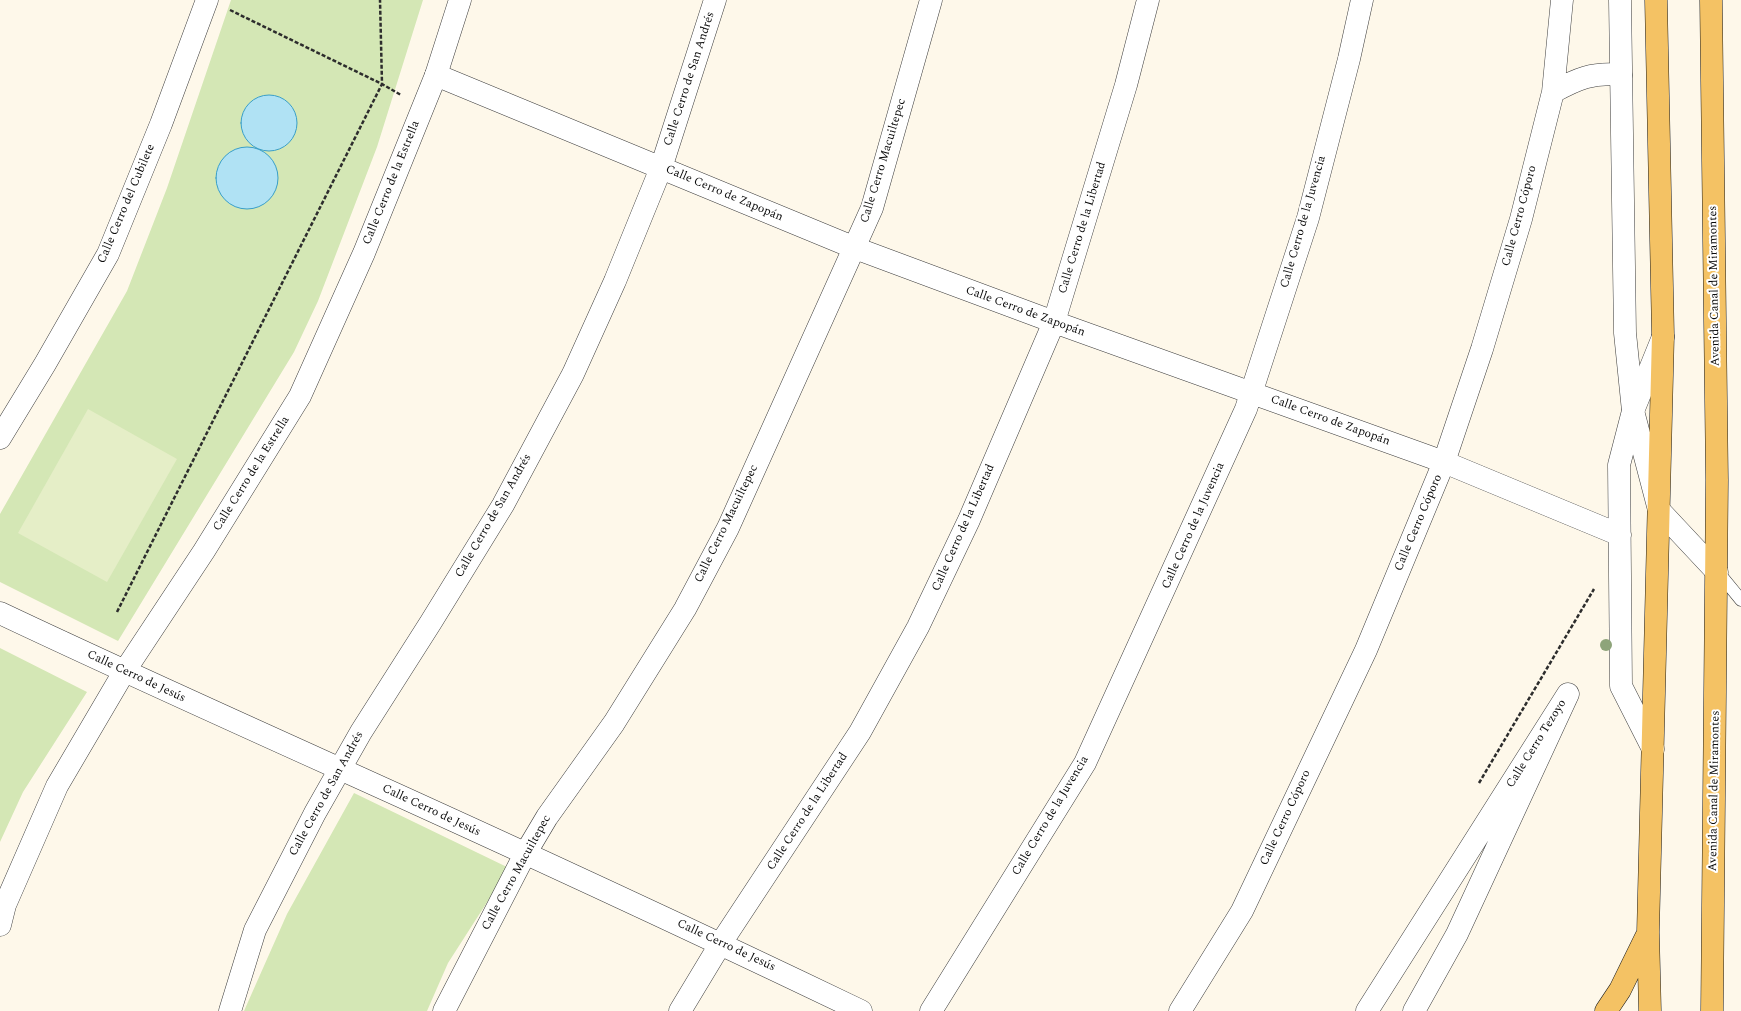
<!DOCTYPE html>
<html>
<head>
<meta charset="utf-8">
<style>
	body { margin:0 }
	canvas { display:block; background:#fef8ea }
</style>
</head>
<body>
<canvas width="1741" height="1011"></canvas>
<script>
const context = document.querySelector('canvas').getContext('2d');
context.lineJoin = 'round';
function fillPath(path, color) { context.fillStyle = color; context.fill(path, 'evenodd'); }
function trace(path, color, width, dash) { context.strokeStyle = color; context.lineWidth = width; context.lineCap = dash ? 'butt' : 'round'; context.setLineDash(dash || []); context.stroke(path); }
function write(font, color, halo, rows, align = 'center') {
  context.font = font + ' Spectral,serif'; context.lineWidth = 4; context.setLineDash([]); context.textBaseline = 'middle'; context.strokeStyle = halo; context.fillStyle = color; for (const [text, x, y, turn = 0] of rows) {
    context.save(); context.translate(x, y); context.rotate((+turn || 0) * Math.PI / 180); context.textAlign = isNaN(turn) ? turn : align; if (halo) context.strokeText(text, 0, 0); context.fillText(text, 0, 0); context.restore();
  }
}
fillPath(new Path2D(`
	M231,0H423L377,147L318,301L294,352L118,641L0,582V514L127,291L167,188Z
	M0,648L87,692L23,792L0,842Z
	M354,793L509,868L448,963L427,1011H244L287,914Z`), '#d4e7b5');
fillPath(new Path2D(`
	M88,409L177,459L107,582L18,533Z`), '#e5eec7');
const water = new Path2D(`
	M241 123a28 28 0 1 1 56 0a28 28 0 1 1-56 0Z
	M216 178a31 31 0 1 1 62 0a31 31 0 1 1-62 0Z`);
fillPath(water, '#b0e2f4');
trace(water, '#399fc9', 1);
const service = new Path2D(`
	M1718,572L1741,600`);
const minor = new Path2D(`
	M436,75L855,248L1054,322L1444,462L1620,535
	M1553,92C1577,79 1592,72 1621,75
	M0,613C112,666 225,717 338,768C513,847 688,928 861,1011
	M1653,749L1621,686L1619,465L1633,411L1663,337
	M230,1011L255,930L315,813L361,732L431,622L503,505L573,374L615,281L661,168L715,0
	M444,1011L525,854L547,817L614,723L685,609L728,528L872,208L931,0
	M680,1011L721,943L860,732L918,627L969,520L1054,322L1126,85L1148,0
	M931,1011L1085,763L1246,409L1308,218L1349,59L1362,0
	M1180,1011L1242,911L1366,650L1444,462L1482,349L1521,219L1553,92L1562,0
	M1367,1011L1568,694L1457,934L1414,1011`);
const tertiary = new Path2D(`
	M1620,0L1625,333L1633,411L1659,510L1717,572
	M0,438L45,364L108,254L161,124L207,0
	M0,925L5,905L57,786L124,672L204,551L300,396L364,253L436,75L460,0`);
const primary = new Path2D(`
	M1711,0L1717,480L1712,1011
	M1606,1011L1620,990L1646,937
	M1650,1011L1648,932L1663,335L1656,0`);
trace(service, '#3e3e3e', 13);
trace(minor, '#3e3e3e', 23);
trace(tertiary, '#3e3e3e', 23);
trace(primary, '#1c1c1c', 23);
trace(new Path2D(`
	M230,10L382,84L401,95
	M117,612L382,84L380,0
	M1479,783L1594,589`), '#2d2d2d', 2.5, [4, 2]);
trace(service, '#fff', 12);
trace(minor, '#fff', 22);
trace(tertiary, '#fff', 22);
trace(primary, '#f4c264', 22);
context.fillStyle = '#8ea47a';
for (const [x, y] of [
	[1606,645]
]) { context.beginPath(); context.arc(x, y, 6, 0, 2 * Math.PI); context.fill(); }
write('12px', '#0b0b0b', '#fff', [
	["Calle Cerro de San Andrés",690,79,-72],
	["Calle Cerro Macuiltepec",884,161,-73],
	["Calle Cerro de la Estrella",392,183,-68],
	["Calle Cerro de Zapopán",724,194,23],
	["Calle Cerro del Cubilete",127,204,-67],
	["Calle Cerro Cóporo",1520,216,-75],
	["Calle Cerro de la Juvencia",1304,222,-74],
	["Calle Cerro de la Libertad",1083,228,-73],
	["Avenida Canal de Miramontes",1715,286,-91],
	["Calle Cerro de Zapopán",1025,312,20],
	["Calle Cerro de Zapopán",1330,421,20],
	["Calle Cerro de la Estrella",252,474,-58],
	["Calle Cerro de San Andrés",494,516,-60],
	["Calle Cerro Cóporo",1419,523,-67],
	["Calle Cerro Macuiltepec",727,524,-64],
	["Calle Cerro de la Juvencia",1194,526,-66],
	["Calle Cerro de la Libertad",964,528,-66],
	["Calle Cerro de Jesús",136,677,25],
	["Calle Cerro Tezoyo",1537,744,-58],
	["Avenida Canal de Miramontes",1715,791,-89],
	["Calle Cerro de San Andrés",327,794,-61],
	["Calle Cerro de Jesús",431,811,25],
	["Calle Cerro de la Libertad",808,812,-57],
	["Calle Cerro de la Juvencia",1051,816,-59],
	["Calle Cerro Cóporo",1286,818,-65],
	["Calle Cerro Macuiltepec",517,873,-61],
	["Calle Cerro de Jesús",726,946,25]
]);
</script>
</body>
</html>
